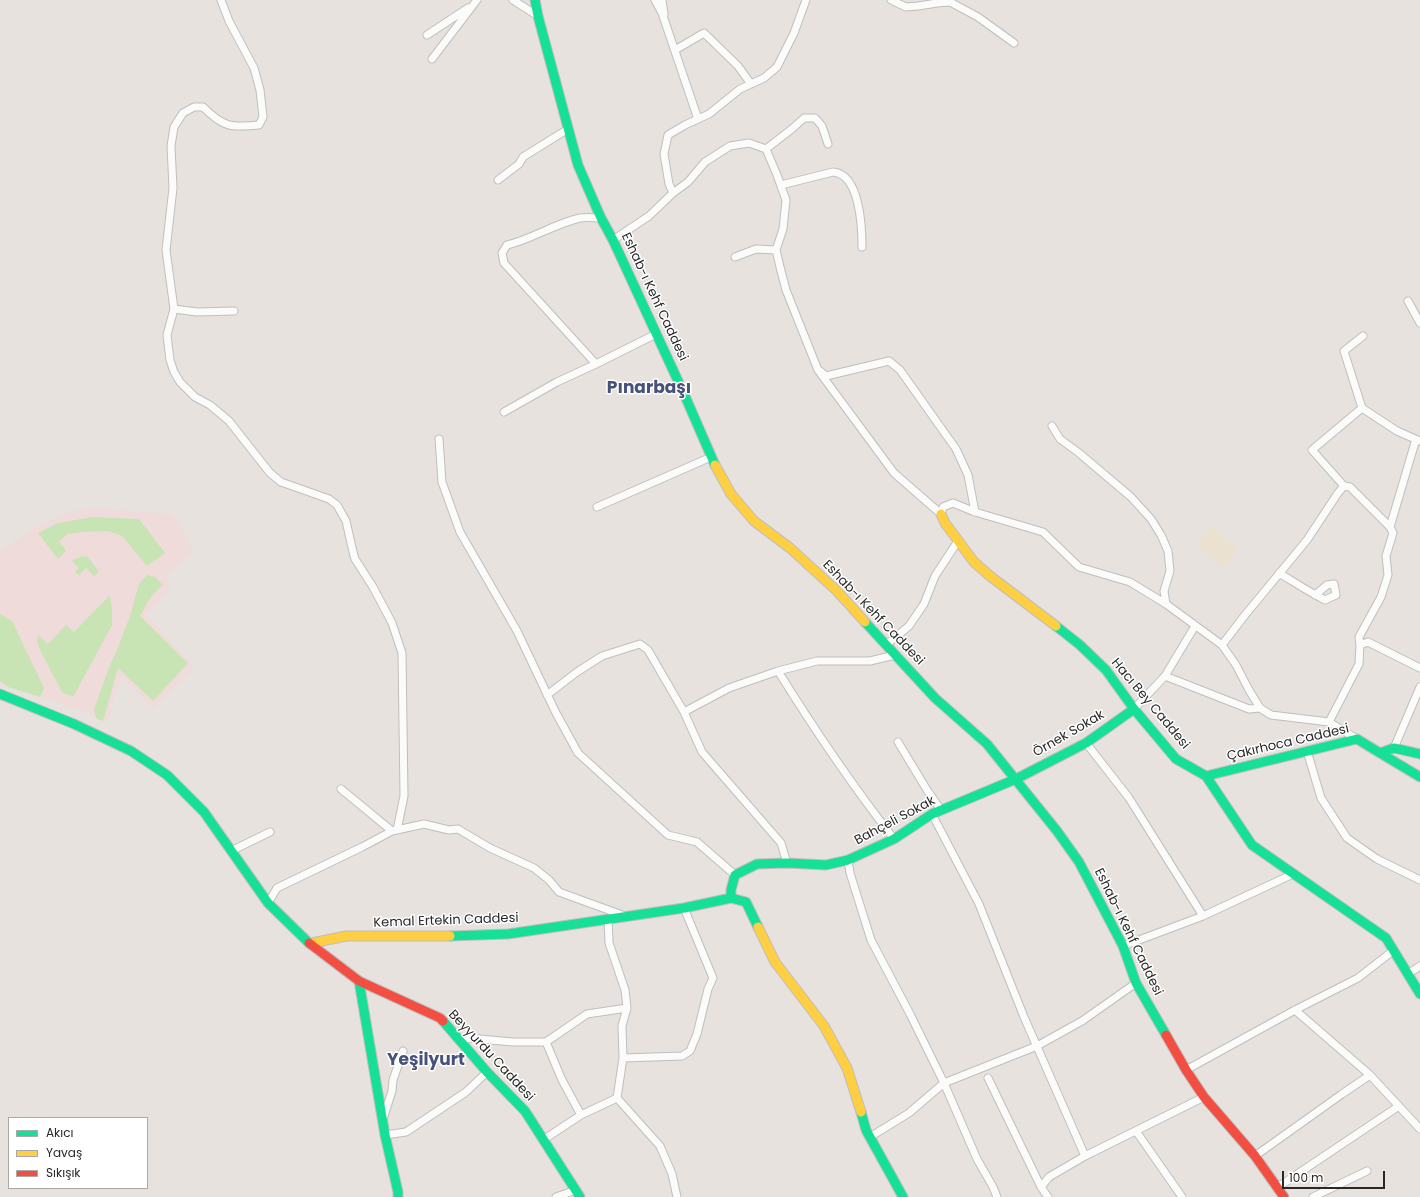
<!DOCTYPE html>
<html>
<head>
<meta charset="utf-8">
<style>
	body { margin:0 }
	#map { position:relative; width:1420px; height:1197px; overflow:hidden; background:#e7e2dd; font-family:Poppins,sans-serif }
	canvas { display:block }
	.legend { position:absolute; left:8px; top:1117px; width:140px; height:72px; box-sizing:border-box; background:#fff; border:1px solid #a9a9a9; margin:0; padding:5px 7px; list-style:none; font-size:12px; color:#282828 }
	.legend li { display:flex; align-items:center; gap:8px; height:20px }
	.legend b { width:20px; border:1px solid #a9a9a9 }
	.scale { position:absolute; left:1282px; top:1171px; width:103px; height:18px; box-sizing:border-box; border:2px solid #282828; border-top:0; padding-left:5px; font-size:12px; line-height:14px; white-space:nowrap; color:#282828; -webkit-text-stroke:3px #fff; paint-order:stroke }
</style>
</head>
<body>
<div id="map">
<canvas width="1420" height="1197"></canvas>
<ul class="legend">
<li><b style="height:5px;background:#16e098"></b>Akıcı</li>
<li><b style="height:5px;background:#ffcf43"></b>Yavaş</li>
<li><b style="height:5px;background:#f24e42"></b>Sıkışık</li>
</ul>
<div class="scale">100 m</div>
</div>
<script>
const context = document.querySelector('canvas').getContext('2d');
context.lineJoin = 'round';
function fillPath(path, color) { context.fillStyle = color; context.fill(path, 'evenodd'); }
function trace(path, color, width, dash) { context.strokeStyle = color; context.lineWidth = width; context.lineCap = dash ? 'butt' : 'round'; context.setLineDash(dash || []); context.stroke(path); }
function write(font, color, halo, rows, align = 'center') {
  context.font = font + ' Poppins,sans-serif'; context.lineWidth = 3; context.setLineDash([]); context.textBaseline = 'middle'; context.strokeStyle = halo; context.fillStyle = color; for (const [text, x, y, turn = 0] of rows) {
    context.save(); context.translate(x, y); context.rotate((+turn || 0) * Math.PI / 180); context.textAlign = isNaN(turn) ? turn : align; if (halo) context.strokeText(text, 0, 0); context.fillText(text, 0, 0); context.restore();
  }
}
fillPath(new Path2D(`
	M1212,526L1238,549L1223,567L1196,545Z`), '#ebe1d1');
fillPath(new Path2D(`
	M99,509L170,514L179,522L194,553L166,574L170,587L147,615L194,667L153,708L121,676L107,720L0,682V551L43,523L73,511Z`), '#eedbda');
fillPath(new Path2D(`
	M93,517L139,519L165,553L147,566L122,536L109,531L82,532L68,534L59,541L66,551L58,559L38,533L58,523Z
	M87,556L99,572L94,576L86,568L79,575L75,572L79,568L72,561L80,557Z
	M147,575L155,577L163,585L152,595L140,616L188,663L153,701L118,668L103,721L96,718L94,709L110,665L117,650L130,616L139,584Z
	M110,595L112,608V625L73,697L62,692L41,652L37,642L38,635L48,644L66,625L74,632Z
	M0,614L12,621L44,688L40,697L8,687L0,681Z`), '#c9e4b4');
const street = new Path2D(`
	M221,0L229,21L254,68L260,90L263,117L259,125C231,128 223,127 203,107H194L183,113L174,127L171,146L173,188L166,250L174,309L167,335L170,360L174,372L180,382L195,397L210,405L229,421L270,473L281,482L329,499L337,505L346,521L353,552L355,559L373,587L392,623L402,653L404,796L397,830
	M513,0L538,16
	M655,0L662,13L698,119
	M662,0L664,14
	M891,0L906,7L918,6L937,3L950,2L978,17L1014,43
	M427,35L468,8
	M675,50L704,33L738,66L751,84
	M432,59L477,0
	M766,149L793,128L804,118H815L822,126L828,144
	M498,180L519,164L523,157L568,129
	M781,185L833,172C860,174 862,227 862,247
	M673,193L669,184L664,154L668,135L685,125L709,114L740,89L764,78L777,67L794,33L806,0
	M601,218C595,218 586,217 580,218C554,224 532,239 507,245L502,253L504,263L596,364L656,334
	M613,240L649,216L673,193L688,182L705,162L730,146L749,143L766,149L777,175L786,200L783,229L776,250L780,267L786,290L818,370L894,473L941,514L943,507L953,503L975,512L1043,532L1079,567L1130,582L1166,604L1222,645L1236,665L1249,690L1260,708L1271,715L1329,722L1357,739
	M735,257L756,249L776,250
	M1408,301L1420,323
	M174,309L197,312L234,311
	M820,371L826,376L889,361L900,370L956,449L968,475L975,512
	M1362,408L1344,351L1363,336
	M504,412L557,382L596,364
	M1052,426L1060,439L1079,453L1131,497L1151,519L1161,535L1168,551L1170,571L1164,591L1166,604
	M439,439L442,482L460,532L517,631L556,713L578,753L668,835L697,842L735,875
	M1344,486L1312,450L1362,408L1397,431L1420,441
	M597,507L711,457
	M1390,527L1416,439
	M1279,573C1294,582 1309,592 1325,600L1336,595L1334,584L1327,585L1315,595
	M886,645L909,626L924,604L935,576L958,541
	M1222,645L1245,615L1307,540L1338,493L1344,486L1350,487L1390,527L1393,533L1386,556L1388,575L1381,597L1359,637L1360,645L1359,664L1329,722
	M1360,645L1368,642L1420,668
	M778,671C814,729 852,785 894,839
	M1165,676L1249,709L1260,708
	M547,695L577,672L602,656L640,644L648,650L684,712
	M1134,709L1165,676L1195,626
	M898,742L927,790L941,810
	M1086,743L1129,798L1203,916
	M1394,748L1420,687
	M1307,751L1321,798L1347,838L1377,859L1420,880
	M341,789L392,831
	M932,814L979,904L1024,1017L1085,1156
	M231,851L270,832
	M848,860L850,873L871,940L910,1014L944,1083L977,1159L993,1187L997,1197
	M787,863L781,843L702,752L684,712L729,688L778,671L817,661H870L895,655
	M268,903L277,888L362,847L392,831L424,824L449,830L458,829L490,848L534,868L549,880L559,892L625,916
	M608,919L609,943L625,990L627,1008L622,1026L623,1058L617,1098L660,1146L672,1174L677,1197
	M1123,946L1203,916L1293,874
	M1408,974L1420,966
	M1295,1010L1370,1075L1420,1129
	M462,1042L468,1038L513,1042H546L587,1014L627,1008
	M546,1042L562,1080L581,1115
	M623,1058L682,1056L690,1051L697,1034L708,989L713,978L684,908
	M1186,1070L1295,1010L1358,978L1394,950
	M988,1078L1041,1187
	M383,1119L392,1091L393,1080L403,1051
	M1136,1131L1182,1197
	M385,1135L406,1132L466,1092L487,1072
	M870,1137L909,1113L944,1083L1037,1046L1082,1021L1136,983
	M543,1140L581,1115L617,1098
	M1255,1156L1342,1094L1370,1075
	M1278,1187L1399,1106
	M556,1197L576,1190
	M1048,1197L1041,1187L1049,1177L1085,1156L1204,1097
	M1313,1197L1367,1171`);
const fast = new Path2D(`
	M535,0L538,16L578,165L601,218L613,240L685,396L715,465
	M865,622L935,698L987,744L1057,831L1079,862L1123,946L1136,983L1166,1035
	M1056,626L1080,645L1106,670L1134,709L1176,759L1206,776L1252,845L1386,938L1420,994
	M0,694L74,724L131,751L167,775L204,812L268,903L309,943H312
	M1380,753L1420,777
	M1206,776L1357,739L1380,753L1394,748L1420,754
	M731,898V890L735,875L757,864L787,863L826,865L848,860L894,839L932,814L1016,779L1086,743L1134,709
	M450,936L508,934L684,908L731,898L746,902L758,927
	M359,981L385,1135L398,1192V1197
	M443,1021L487,1072L525,1111L580,1197
	M861,1112L866,1130L903,1197`);
const slow = new Path2D(`
	M715,465L731,494L754,521L790,548L837,591L865,622
	M941,514L945,523L974,562L990,576L1056,626
	M758,927L775,962L824,1026L847,1068L861,1112
	M312,943L346,936H450`);
const jam = new Path2D(`
	M309,943L359,981L440,1018L443,1021
	M1166,1035L1186,1070L1204,1097L1255,1156L1284,1197`);
trace(street, '#c0bebf', 9);
trace(fast, '#c0bebf', 11);
trace(slow, '#c0bebf', 11);
trace(jam, '#c0bebf', 11);
trace(street, '#fbfbfa', 7);
trace(fast, '#16e098', 9);
trace(slow, '#ffcf43', 9);
trace(jam, '#f24e42', 9);
write('13px', '#282828', '#fff', [
	["Eshab-ı Kehf Caddesi",654,297,65],
	["Eshab-ı Kehf Caddesi",873,613,46],
	["Hacı Bey Caddesi",1150,704,50],
	["Örnek Sokak",1069,734,-30],
	["Çakırhoca Caddesi",1288,743,-13],
	["Bahçeli Sokak",895,821,-28],
	["Kemal Ertekin Caddesi",446,921,-2],
	["Eshab-ı Kehf Caddesi",1128,932,64],
	["Beyyurdu Caddesi",491,1056,47]
]);
write('bold 17px', '#47527a', '#fff', [
	["Pınarbaşı",649,389],
	["Yeşilyurt",426,1061]
]);
</script>
</body>
</html>
